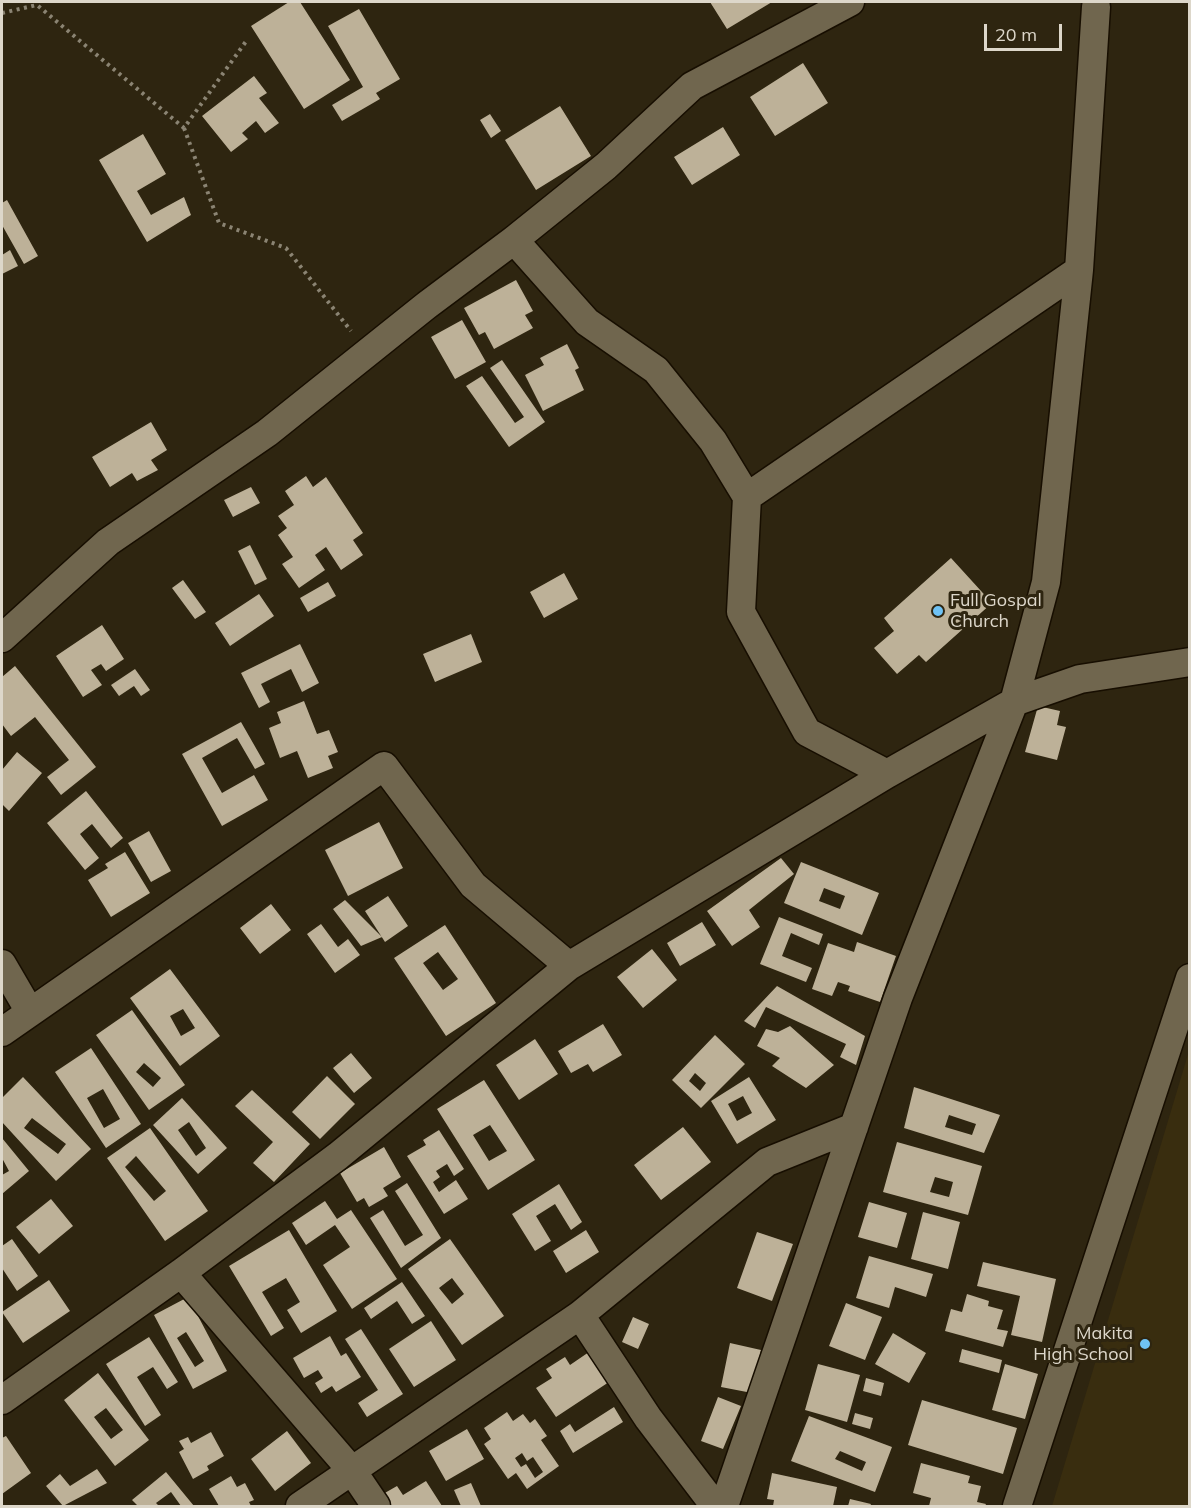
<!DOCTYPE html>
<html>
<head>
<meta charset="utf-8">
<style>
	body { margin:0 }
	#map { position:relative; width:1191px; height:1508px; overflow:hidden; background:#2e2510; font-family:Mulish,sans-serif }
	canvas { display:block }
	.frame { position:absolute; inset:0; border:3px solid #ddd7ca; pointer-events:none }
	.scale { position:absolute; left:984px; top:24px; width:78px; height:27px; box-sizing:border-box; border:3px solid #ddd7ca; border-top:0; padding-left:8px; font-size:18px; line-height:21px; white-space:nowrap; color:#ddd7ca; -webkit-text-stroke:4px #2e2510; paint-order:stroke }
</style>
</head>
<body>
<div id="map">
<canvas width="1191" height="1508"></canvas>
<div class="frame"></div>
<div class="scale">20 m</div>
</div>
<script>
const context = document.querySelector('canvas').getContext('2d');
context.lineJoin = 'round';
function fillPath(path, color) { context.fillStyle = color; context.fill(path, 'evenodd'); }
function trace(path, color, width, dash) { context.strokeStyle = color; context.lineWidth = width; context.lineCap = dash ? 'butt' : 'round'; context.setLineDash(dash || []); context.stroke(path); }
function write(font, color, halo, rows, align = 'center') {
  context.font = font + ' Mulish,sans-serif'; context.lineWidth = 6; context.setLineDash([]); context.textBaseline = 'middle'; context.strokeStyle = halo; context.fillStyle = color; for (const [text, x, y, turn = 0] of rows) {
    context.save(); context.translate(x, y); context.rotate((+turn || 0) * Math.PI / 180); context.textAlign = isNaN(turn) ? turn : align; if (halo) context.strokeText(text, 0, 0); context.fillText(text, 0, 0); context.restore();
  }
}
fillPath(new Path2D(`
	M1189,1051V1506H1052L1150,1181Z`), '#392d0f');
fillPath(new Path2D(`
	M289,2H300L350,80L304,109L251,26Z
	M710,2H772L727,29Z
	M359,9L400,79L376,93L380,99L342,121L332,105L363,87L328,26Z
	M803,63L828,103L775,136L750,97Z
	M254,76L267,93L259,98L279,123L265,133L256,121L242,133L248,139L231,152L202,116Z
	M560,106L591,156L536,190L505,140Z
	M490,114L501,131L491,138L480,120Z
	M723,127L740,155L692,185L674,157Z
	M143,134L166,174L137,191L151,215L184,197L191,215L147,242L99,160Z
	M7,200L38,256L24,264L2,225V203Z
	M10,250L18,266L2,274V255Z
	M516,280L533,311L525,315L533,328L494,349L485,332L479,335L464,308Z
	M462,320L486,362L455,379L431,337Z
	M567,344L579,368L575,370L584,390L543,411L525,375L544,365L540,358Z
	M502,360L545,422L509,447L466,386L482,376L515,423L524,417L490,368Z
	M151,422L167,450L151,460L158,470L137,481L132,473L110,487L92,457Z
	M306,476L313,487L326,477L363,533L353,540L363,555L341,570L326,547L315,555L325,570L299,588L282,564L293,557L278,535L287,528L278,516L294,505L285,491Z
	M251,487L260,503L233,517L224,500Z
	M250,545L267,579L255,585L238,551Z
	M951,558L992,603L926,662L919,655L897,674L874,648L894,631L884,618Z
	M564,573L578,599L544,618L530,592Z
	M183,580L206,612L195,619L172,588Z
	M328,582L336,596L308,612L300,598Z
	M259,594L274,616L230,646L215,623Z
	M102,625L124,659L106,671L101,664L91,670L102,685L83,697L56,656Z
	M471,634L482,662L435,682L423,654Z
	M300,644L319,683L302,692L291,669L261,684L270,702L259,708L241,673Z
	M15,666L96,767L61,795L47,777L69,760L35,717L11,736L2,724V677Z
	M135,669L150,690L141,696L134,686L119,696L111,685Z
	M304,701L317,734L329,730L338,752L328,756L333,768L308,778L297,751L280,758L269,728L281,723L277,712Z
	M1038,706L1060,711L1057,725L1066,727L1057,760L1025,752Z
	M241,722L265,764L255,769L237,738L202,758L222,793L254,775L268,800L222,826L182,754Z
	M17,752L42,773L9,811L2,804V770Z
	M86,791L123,838L111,848L92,824L80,834L99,858L85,870L47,823Z
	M379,822L403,868L348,896L325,850Z
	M149,831L171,871L151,882L128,843Z
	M125,852L150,893L111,917L88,880L108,868L105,864Z
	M781,858L794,874L749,910L760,927L732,946L707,911Z
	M801,862L879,893L862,935L784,903ZM824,888L845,896L840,909L819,901Z
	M388,896L408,926L385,942L365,911Z
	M345,900L382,937L361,946L333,909Z
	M271,904L291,930L260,954L240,928Z
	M779,917L823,934L819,945L791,933L782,956L812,968L806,982L760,964Z
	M702,922L716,945L680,966L667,943Z
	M321,924L338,947L348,939L360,955L335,973L307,934Z
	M445,925L496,1003L446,1036L394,958ZM438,952L458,979L443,990L423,963Z
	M857,942L896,956L880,1002L848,991L850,986L838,982L832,996L812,989L828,943L854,952Z
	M652,949L677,980L643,1008L617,977Z
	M170,969L220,1036L180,1066L130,998ZM183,1009L195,1028L181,1036L170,1016Z
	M777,986L865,1036L856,1065L840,1057L846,1044L766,1007L755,1028L744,1021Z
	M132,1010L185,1085L149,1110L96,1035ZM144,1063L161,1078L153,1087L136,1072Z
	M603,1024L622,1055L593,1072L588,1064L571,1073L558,1051Z
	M790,1026L834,1065L806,1088L772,1066L780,1058L757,1046L766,1029L778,1032Z
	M715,1035L745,1064L701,1108L672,1080ZM695,1073L706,1083L700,1091L689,1081Z
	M535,1039L558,1074L519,1100L496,1065Z
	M91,1048L141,1124L106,1148L55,1072ZM103,1089L120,1119L104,1128L87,1098Z
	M351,1053L372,1078L354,1093L333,1068Z
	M327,1076L355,1104L320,1139L292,1112Z
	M23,1077L91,1149L56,1181L2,1122V1098ZM32,1118L66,1144L58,1154L24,1128Z
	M749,1077L776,1120L737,1144L711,1101ZM743,1096L752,1113L737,1121L728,1104Z
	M484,1080L535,1160L488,1190L437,1109ZM490,1125L507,1151L489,1161L473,1135Z
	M914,1087L1000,1115L984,1153L904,1128ZM949,1115L976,1124L972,1135L945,1127Z
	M252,1090L310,1144L274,1182L253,1163L273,1142L235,1106Z
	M182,1098L227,1148L198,1174L153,1125ZM189,1122L206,1148L196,1156L178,1130Z
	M683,1127L711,1162L661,1200L634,1165Z
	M150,1128L208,1211L165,1241L107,1158ZM136,1156L166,1191L154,1201L125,1167Z
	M439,1130L464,1169L454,1176L447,1164L436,1171L440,1177L433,1182L439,1192L456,1180L468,1199L444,1214L407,1156L426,1145L423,1140Z
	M2,1138L29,1171L2,1194V1175L9,1171L2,1158Z
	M897,1142L982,1166L968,1215L883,1192ZM935,1177L953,1182L949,1197L930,1192Z
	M384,1147L401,1177L383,1188L388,1196L369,1207L364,1198L357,1202L340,1173Z
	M407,1183L441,1238L401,1268L370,1218L383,1210L405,1246L423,1235L395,1191Z
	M559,1184L582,1222L571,1230L555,1204L536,1216L551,1241L535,1251L512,1214Z
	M51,1199L73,1226L39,1254L16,1227Z
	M325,1201L337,1219L351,1210L397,1279L352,1309L323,1265L350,1247L335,1225L306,1245L292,1223Z
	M869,1202L907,1213L897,1248L858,1237Z
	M923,1212L960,1222L948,1269L911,1259Z
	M289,1230L337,1311L301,1333L287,1310L300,1302L286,1278L262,1292L284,1328L271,1336L229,1266Z
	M586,1230L599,1252L566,1273L553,1251Z
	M757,1232L793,1244L772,1301L737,1288Z
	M12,1239L38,1276L17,1291L2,1268V1246Z
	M450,1239L504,1316L462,1345L408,1269ZM452,1278L464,1294L452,1304L439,1288Z
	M869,1256L933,1274L926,1297L895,1287L889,1308L856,1298Z
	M983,1262L1056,1279L1042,1342L1011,1335L1020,1296L977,1286Z
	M49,1280L70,1311L23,1343L2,1312Z
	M402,1282L425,1316L412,1324L397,1301L371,1319L364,1308Z
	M967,1294L989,1301L988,1306L1003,1310L997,1329L1008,1331L1003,1347L945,1331L951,1309L962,1312Z
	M188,1297L227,1371L193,1389L154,1315ZM186,1332L204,1361L195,1367L177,1338Z
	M846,1303L882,1317L865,1360L829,1346Z
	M633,1317L649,1324L638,1349L622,1342Z
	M431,1321L456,1360L414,1387L389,1349Z
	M361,1329L403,1394L367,1417L358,1403L378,1390L345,1339Z
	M893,1333L926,1353L909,1383L875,1364Z
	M330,1336L341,1356L346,1353L361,1377L336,1392L332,1386L321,1393L315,1383L323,1378L318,1370L304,1378L293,1358Z
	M149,1337L178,1382L167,1389L153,1367L137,1377L161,1415L145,1426L106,1364Z
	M730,1343L761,1350L752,1393L721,1387Z
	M962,1349L1002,1360L999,1373L959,1362Z
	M589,1352L609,1382L556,1417L536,1388L552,1378L546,1369L565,1357L570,1365Z
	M818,1364L860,1375L847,1422L805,1410Z
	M1005,1364L1038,1374L1025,1419L992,1410Z
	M98,1373L149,1440L115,1466L64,1400ZM106,1408L123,1430L111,1439L94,1417Z
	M866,1378L884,1383L881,1396L863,1391Z
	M718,1397L741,1406L723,1449L701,1441Z
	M922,1400L1017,1428L1003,1474L908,1445Z
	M614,1407L623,1422L573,1453L560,1431L570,1424L575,1432Z
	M507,1412L513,1421L523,1414L530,1423L535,1419L547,1436L541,1440L559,1466L527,1489L516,1473L508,1479L484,1444L491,1439L484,1428ZM522,1453L527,1461L533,1457L543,1472L535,1478L526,1464L521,1467L515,1458Z
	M855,1413L873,1418L870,1429L852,1424Z
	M809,1416L892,1447L875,1492L791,1461ZM840,1451L866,1462L862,1471L835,1459Z
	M467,1429L484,1459L446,1481L429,1451Z
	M287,1431L311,1463L275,1491L251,1459Z
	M211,1432L224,1456L207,1466L209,1470L193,1479L179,1452L184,1449L179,1441L188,1437L191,1443Z
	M6,1436L31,1473L2,1494V1438Z
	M921,1463L970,1476L968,1483L981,1486L977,1502L986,1504L985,1506H929L931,1498L913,1493Z
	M97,1469L107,1483L63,1506L46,1486L60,1474L70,1486Z
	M166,1472L194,1506H181L171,1492L156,1503L159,1506H138L132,1500Z
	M772,1473L837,1487L833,1506H773L774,1500L767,1499Z
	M231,1476L237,1487L245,1483L254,1500L249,1502L251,1506H219L209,1489Z
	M426,1481L442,1506H381L376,1498L397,1486L403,1495Z
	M471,1483L481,1506H461L454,1490Z
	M850,1499L871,1504L870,1506H848Z`), '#bdb198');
const minor = new Path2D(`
	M514,240L606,166L692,86L850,2
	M747,497L741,612L807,732L887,774
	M2,638L108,542L267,433L427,305L514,240L587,322L656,370L713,441L747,497L1079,270
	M2,964L30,1012
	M2,1032L384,766L473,885L569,966
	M181,1273L353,1472L376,1506
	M580,1315L648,1418L715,1506
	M2,1400L181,1273L338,1156L569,966L887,774L1014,702L1080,679L1190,662
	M300,1506L580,1315L767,1162L854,1127
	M724,1506L898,998L1014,702L1046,582L1079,270L1096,7
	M1017,1506L1190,978`);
trace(minor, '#170e00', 31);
trace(new Path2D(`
	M2,13L37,5L184,128L247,40
	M184,128L219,223L286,248L351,331`), '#8b8473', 4, [3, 4.5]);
trace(minor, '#70664e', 28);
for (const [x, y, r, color] of [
	[938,611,6,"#6fc2f4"],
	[1145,1344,6,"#6fc2f4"]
]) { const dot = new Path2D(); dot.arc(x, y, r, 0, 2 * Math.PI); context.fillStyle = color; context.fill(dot); trace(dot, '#2e2510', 2); }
write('18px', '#ddd7ca', '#2e2510', [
	["Full Gospal",950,601],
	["Church",950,622],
	["Makita",1133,1334,"right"],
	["High School",1133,1355,"right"]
], 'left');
</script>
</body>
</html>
